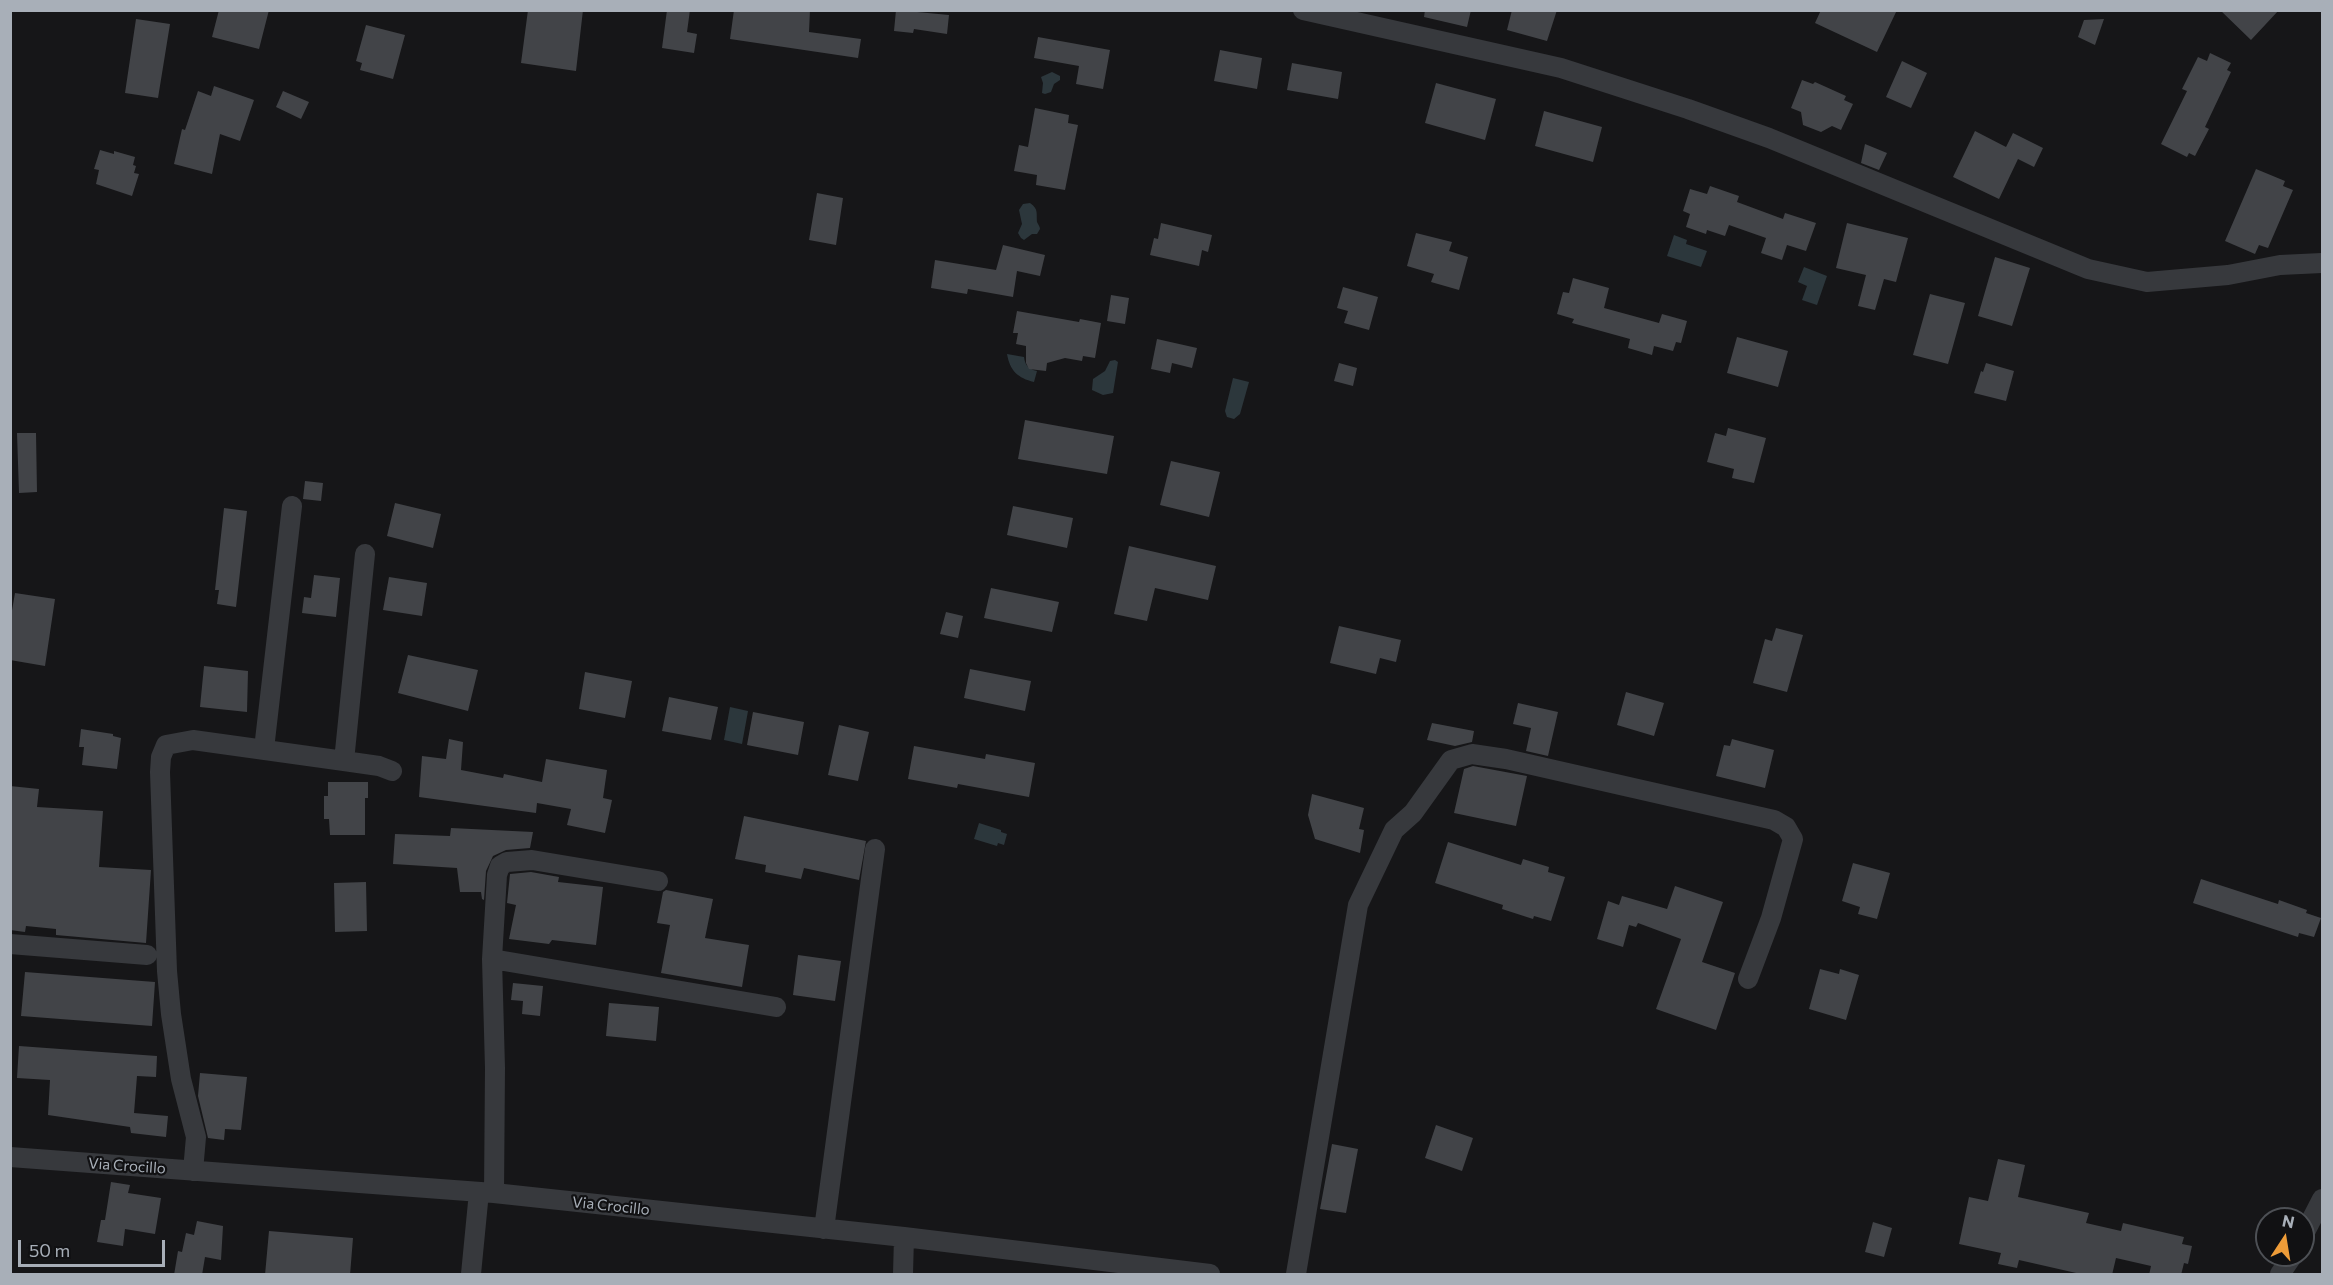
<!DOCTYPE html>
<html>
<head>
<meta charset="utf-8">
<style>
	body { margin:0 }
	#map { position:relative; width:2333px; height:1285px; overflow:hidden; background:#161618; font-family:Commissioner,sans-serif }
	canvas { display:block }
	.frame { position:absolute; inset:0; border:12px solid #a8afb8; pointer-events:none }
	.north { position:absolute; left:2255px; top:1207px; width:60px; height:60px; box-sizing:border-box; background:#111113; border:2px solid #4d5055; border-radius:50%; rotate:12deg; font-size:16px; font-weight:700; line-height:24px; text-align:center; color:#a8afb8 }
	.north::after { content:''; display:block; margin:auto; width:21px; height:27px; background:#ee9c38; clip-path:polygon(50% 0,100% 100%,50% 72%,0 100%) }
	.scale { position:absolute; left:18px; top:1240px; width:147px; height:27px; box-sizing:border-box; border:3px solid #a8afb8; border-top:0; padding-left:8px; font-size:18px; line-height:21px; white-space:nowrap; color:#a8afb8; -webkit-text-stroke:4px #111113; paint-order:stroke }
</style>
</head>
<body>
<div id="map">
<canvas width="2333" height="1285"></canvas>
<div class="frame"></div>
<div class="north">N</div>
<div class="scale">50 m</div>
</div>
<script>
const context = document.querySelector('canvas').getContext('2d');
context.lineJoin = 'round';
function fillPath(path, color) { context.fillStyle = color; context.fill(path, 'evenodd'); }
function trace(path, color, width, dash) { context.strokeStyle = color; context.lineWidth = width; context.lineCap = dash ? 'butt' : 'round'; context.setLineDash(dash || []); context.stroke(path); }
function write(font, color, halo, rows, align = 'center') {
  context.font = font + ' Commissioner,sans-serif'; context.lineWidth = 4.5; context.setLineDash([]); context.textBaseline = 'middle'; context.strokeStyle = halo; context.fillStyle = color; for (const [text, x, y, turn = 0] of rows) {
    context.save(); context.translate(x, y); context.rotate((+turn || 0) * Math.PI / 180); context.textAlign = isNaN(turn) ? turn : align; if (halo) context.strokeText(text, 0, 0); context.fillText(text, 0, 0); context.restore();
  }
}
fillPath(new Path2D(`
	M1052,72L1060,76V80L1054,84L1051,92L1045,94L1042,93L1043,83L1041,77Z
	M1030,203C1039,209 1036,214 1037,222C1038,224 1040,227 1040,229L1037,234H1032L1024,240L1021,238L1018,233L1022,224L1019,210L1023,204Z
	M1674,235L1687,240L1686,244L1707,251L1701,267L1667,256Z
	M1804,267L1827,276L1817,305L1802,300L1807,286L1798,282Z
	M1007,354L1024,357C1025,365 1028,369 1037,371L1034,382C1018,378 1010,371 1007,354Z
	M1115,360L1118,362L1113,393L1103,395L1092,390L1093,379L1105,371L1110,361Z
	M1233,378L1249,382L1240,414L1234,419L1227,417L1225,411Z
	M730,707L748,711L742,744L724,740Z
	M979,823L1001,830V832L1007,834L1004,845L998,843L997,846L974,839Z`), '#2c373c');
fillPath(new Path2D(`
	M219,10H269L259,49L212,37Z
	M528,10H583L576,71L521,63Z
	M667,10H690L687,32L697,34L694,53L662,48Z
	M734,10H810L809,32L861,39L858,58L730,39Z
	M896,10L949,15L947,34L914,29L913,33L894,31Z
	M1425,10H1471L1467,27L1424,17Z
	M1512,10H1557L1547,41L1507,30Z
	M1821,10H1897L1877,52L1815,23Z
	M2220,10H2279L2251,40Z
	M136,19L170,24L158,98L125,93Z
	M2104,19L2095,45L2078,37L2084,20Z
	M366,25L405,35L393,79L360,70L362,63L356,61Z
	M1038,37L1110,50L1103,89L1076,84L1079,66L1034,58Z
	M1220,50L1262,58L1257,89L1214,81Z
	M2210,53L2231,63L2227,70L2231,72L2205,127L2209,129L2195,156L2189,153L2187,157L2161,144L2187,91L2182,89L2198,57L2207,61Z
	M1902,61L1927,73L1911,108L1886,97Z
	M1292,63L1342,72L1338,99L1287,90Z
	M1802,80L1813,84L1815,82L1846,96L1844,100L1853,104L1841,130L1832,126L1821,132L1803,125L1801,112L1791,108Z
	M1436,83L1496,99L1485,140L1425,123Z
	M214,86L254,100L240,141L220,134L212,174L174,164L182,129L185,130L198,91L211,96Z
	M283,91L309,102L301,119L276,107Z
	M1035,108L1069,115L1068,123L1078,125L1065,190L1036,185L1037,175L1014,171L1019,145L1028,147Z
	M1544,111L1602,127L1593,162L1535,146Z
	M1975,131L2006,147L2013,133L2043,148L2034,167L2018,159L1999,199L1953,177Z
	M1865,144L1887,153L1879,170L1861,163Z
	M100,150L114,154V151L135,157L133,165L136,166L134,173L139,174L132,196L96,184L99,170L94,169Z
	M2256,169L2285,181L2283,186L2293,190L2268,248L2259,245L2255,254L2225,241Z
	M1710,186L1739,196L1737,202L1783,219L1785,213L1816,223L1806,251L1787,245L1782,260L1761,253L1766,238L1729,225L1725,236L1707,230L1706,234L1686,227L1690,214L1683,211L1690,189L1707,194Z
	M817,193L843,198L836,245L809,240Z
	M1161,223L1212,235L1208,252L1202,250L1199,266L1150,255L1154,238L1158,239Z
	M1847,223L1908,238L1896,282L1884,279L1875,310L1858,306L1866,275L1836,268Z
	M1416,233L1452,242L1449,251L1468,257L1459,290L1431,282L1434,274L1407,266Z
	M1003,245L1045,255L1040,276L1017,271L1013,297L968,289L967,294L931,288L935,260L996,270Z
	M1995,257L2030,268L2012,326L1978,316Z
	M1573,278L1609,288L1604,308L1659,323L1662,314L1687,321L1681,343L1676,342L1673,351L1654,346L1652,355L1628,348L1630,339L1572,323L1574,319L1557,314L1563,292L1569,293Z
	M1343,287L1378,297L1369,330L1344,323L1348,311L1337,308Z
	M1930,294L1965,303L1948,364L1913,355Z
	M1111,295L1129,298L1125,324L1107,321Z
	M1017,311L1079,322L1080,319L1101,323L1095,358L1083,356L1082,361L1065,358L1047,363L1046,371L1029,369L1026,363V346L1016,344L1018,333H1013Z
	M1737,337L1788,351L1778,387L1727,373Z
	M1157,339L1197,348L1192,368L1172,363L1170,373L1151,369Z
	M1339,363L1357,368L1353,386L1334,381Z
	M1986,363L2014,371L2006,401L1974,393L1981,371L1983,372Z
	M1025,420L1114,436L1107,474L1018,459Z
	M1728,428L1766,438L1754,483L1732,478L1734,469L1707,462L1715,433L1726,436Z
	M17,433H36L37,492L19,493Z
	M1171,461L1220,472L1209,517L1160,505Z
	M305,481L323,483L321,501L303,499Z
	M395,503L441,514L433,548L387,536Z
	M1013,506L1073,518L1067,548L1007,535Z
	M224,508L247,511L236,607L217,604L219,590H215Z
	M1129,546L1216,566L1208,600L1155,588L1147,621L1114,614Z
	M314,575L340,578L336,617L302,613L304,597L311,598Z
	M389,577L427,583L422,616L383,610Z
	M991,588L1059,602L1052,632L984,618Z
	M15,593L55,599L45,666L10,660V622Z
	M946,612L963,616L958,638L940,634Z
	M1339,626L1401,640L1396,662L1380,658L1376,674L1330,663Z
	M1776,628L1803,635L1787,692L1753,683L1765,639L1772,641Z
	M408,655L478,670L468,711L398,693Z
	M204,666L248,671L247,712L200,707Z
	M970,669L1031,681L1025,711L964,698Z
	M585,672L632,681L625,718L579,709Z
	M1626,692L1664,703L1654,736L1617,725Z
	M669,697L718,707L711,740L662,731Z
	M1518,703L1558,712L1548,756L1526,751L1531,728L1513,724Z
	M753,712L804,722L798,755L747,745Z
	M1432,723L1474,731L1472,742L1455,746L1427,740Z
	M839,725L869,732L858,781L828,775Z
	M81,729L113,734V736L121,738L117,769L82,765L84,747H79Z
	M449,739L463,742L461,770L503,778L504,774L542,782L546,759L607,770L603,798L612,800L605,833L567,825L571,809L537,803L536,813L419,797L422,756L446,759Z
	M1732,739L1774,750L1765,788L1716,776L1724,745L1730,746Z
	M914,746L985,759L986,754L1035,763L1029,797L958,784L957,788L908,779Z
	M1473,766L1527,776L1516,826L1454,813L1464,769Z
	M328,782H368V798H365V835H330L329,819H324V796H328Z
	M10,786L39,789L37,807L103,811L99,867L151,870L146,943L56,935V929L26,926L25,932L10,930Z
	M1312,794L1364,808L1359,829L1364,830L1360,853L1315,839L1308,815Z
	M744,816L866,841L859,880L804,868L801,879L765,872L766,865L735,859Z
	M451,828L533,832L530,848L506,850L493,856L486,871L484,900L482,899L481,892H460L457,868L393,864L395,834L450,836Z
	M1448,842L1521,865L1523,859L1549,867L1548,872L1565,877L1551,921L1534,916L1533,919L1502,909L1503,905L1435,883Z
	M1853,863L1890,873L1877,919L1858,914L1860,907L1842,901Z
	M531,872L559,877L558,882L603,887L596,945L552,940L549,944L509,939L516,905L507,903L510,874Z
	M2201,879L2278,904L2279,900L2307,910L2306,913L2321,918L2314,937L2299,933L2298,937L2193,903Z
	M366,882L367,931L335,932L334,883Z
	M1675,886L1723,902L1702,962L1735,973L1716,1030L1656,1009L1681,939L1638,923L1636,927L1629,925L1623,947L1597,939L1608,901L1619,905L1622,896L1667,909Z
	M666,890L713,899L705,938L749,945L742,987L661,973L670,925L657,923L663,892Z
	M798,955L841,961L835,1001L793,995Z
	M1820,969L1839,974L1840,969L1859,975L1846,1020L1809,1009Z
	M25,972L155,982L152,1026L21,1016Z
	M513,983L543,986L540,1016L522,1014L523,1001L511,1000Z
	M609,1003L659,1007L656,1041L606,1036Z
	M19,1046L157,1056L156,1077L137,1076L134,1113L168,1116L166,1137L131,1133L130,1127L48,1115L50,1080L17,1078Z
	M200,1073L247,1077L241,1130L225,1129L224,1140L208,1138L198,1096Z
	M1436,1125L1473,1138L1462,1171L1425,1158Z
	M1332,1144L1358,1149L1346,1213L1320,1209Z
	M1998,1159L2025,1165L2018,1197L2089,1213L2086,1223L2121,1231L2123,1223L2184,1237L2182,1244L2192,1246L2188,1264L2184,1263L2181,1275H2149L2151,1266L2116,1258L2112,1275H2085L2019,1260L2017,1268L1998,1264L2001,1253L1959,1244L1969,1197L1988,1201Z
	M111,1182L130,1185L128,1193L161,1198L155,1234L125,1229L123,1246L97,1242L101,1220H105Z
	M197,1221L223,1226L221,1260L205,1257L202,1275H174L178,1251L182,1252L186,1233L194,1235Z
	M1873,1222L1892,1228L1884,1257L1865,1252Z
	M269,1231L353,1238L350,1275H265Z`), '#424448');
trace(new Path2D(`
	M1303,10L1561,68L1688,109L1769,138L2088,269L2147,282L2228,275L2280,265L2322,263
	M264,749L292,506
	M344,761L379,766L392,771
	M10,944L147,955
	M492,959L776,1007
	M10,1157L494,1193L904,1237L1210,1274
	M193,1171L196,1137L181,1079L171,1014L167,971L160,772L161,757L166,745L193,740L344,761L365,554
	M494,1193L495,1068L492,959L497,875L500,866L507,862L532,860L658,881
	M824,1229L875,849
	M2303,1236L2322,1199
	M471,1274L479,1192
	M903,1274L904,1237
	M1296,1274L1358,905L1394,830L1413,813L1451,760L1472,754L1506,759L1774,820L1786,827L1793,839L1771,918L1748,979
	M2280,1274L2293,1255`), '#37393d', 20);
write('15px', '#a8afb8', '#111113', [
	["Via Crocillo",127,1166,4],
	["Via Crocillo",611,1206,6]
]);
</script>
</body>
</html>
